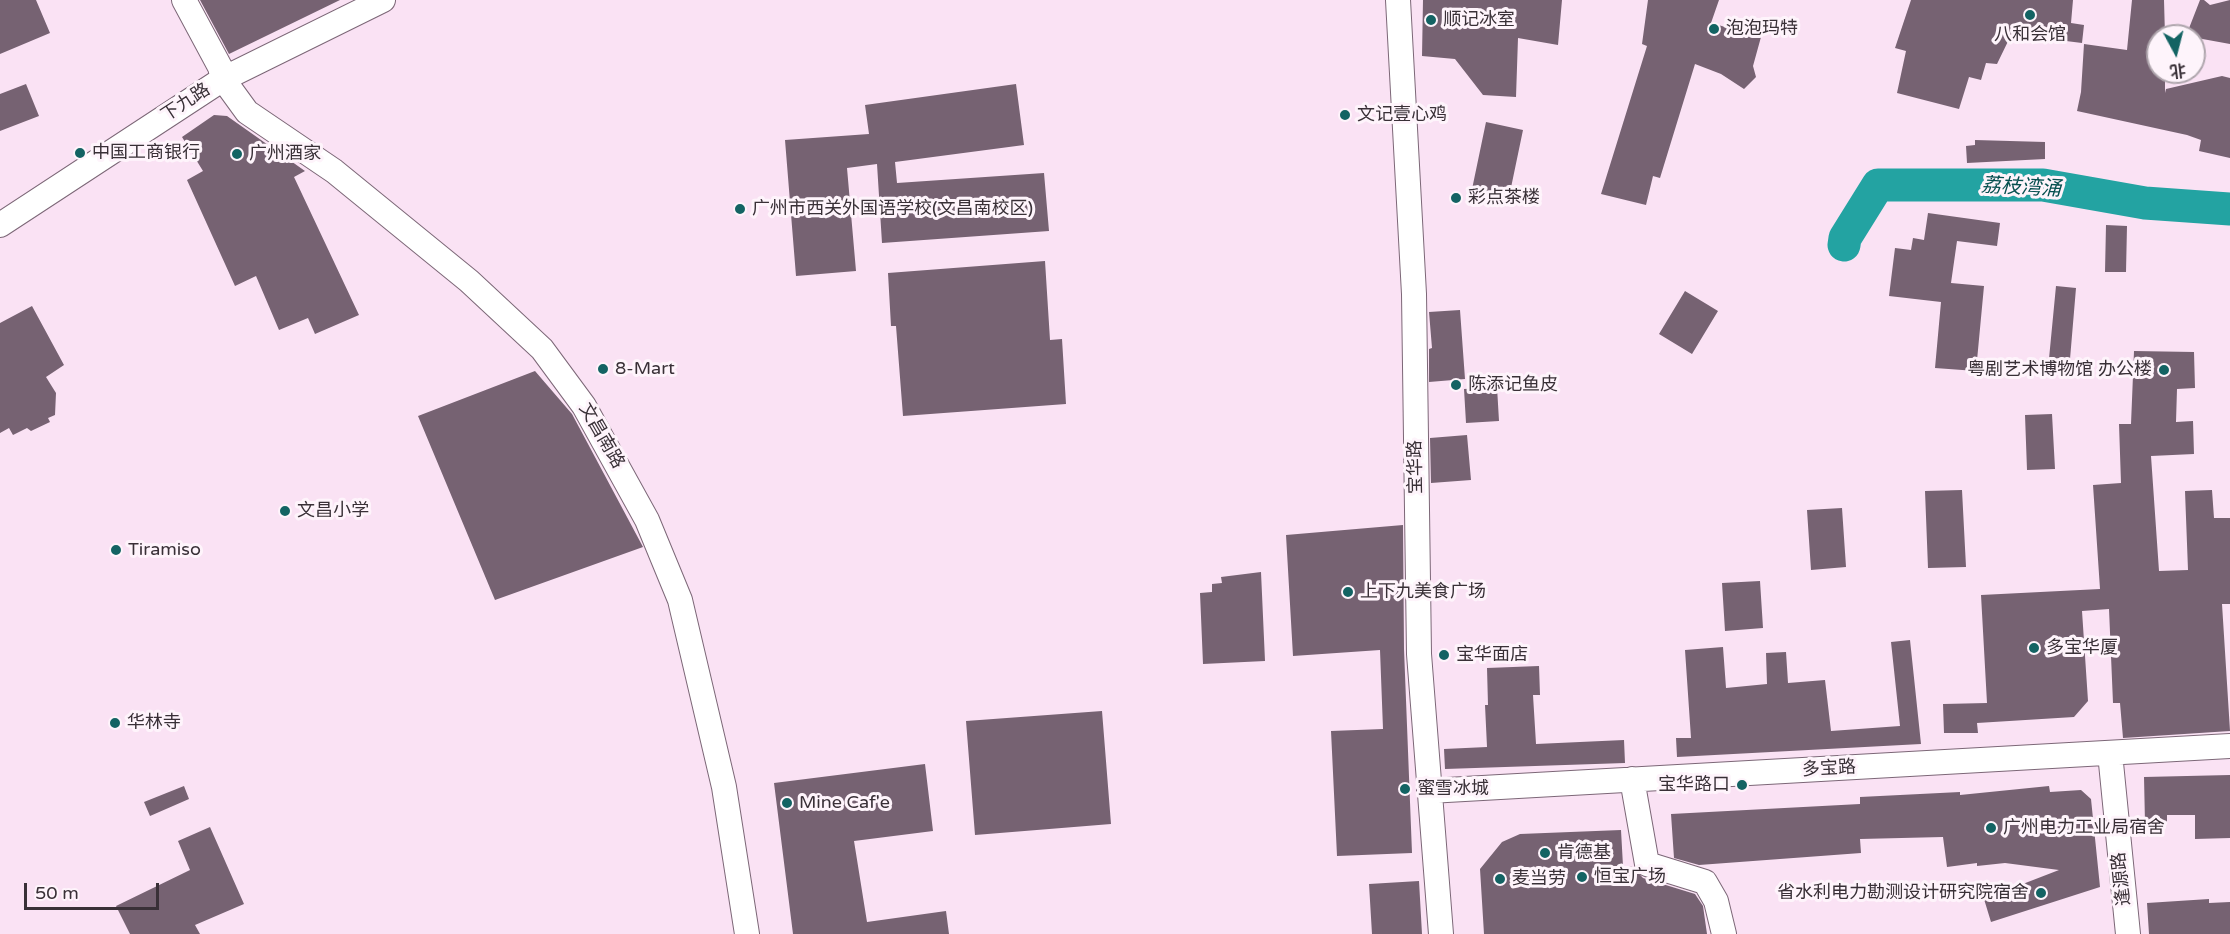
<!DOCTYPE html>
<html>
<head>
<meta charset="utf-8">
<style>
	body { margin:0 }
	#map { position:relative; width:2230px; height:934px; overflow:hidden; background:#fae2f4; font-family:"Varela Round","Noto Sans SC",sans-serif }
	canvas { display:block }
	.north { position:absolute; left:2146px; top:24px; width:60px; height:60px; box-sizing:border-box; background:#fef4fb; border:2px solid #afa6ad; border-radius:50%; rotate:173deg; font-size:16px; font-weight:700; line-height:24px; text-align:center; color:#393037 }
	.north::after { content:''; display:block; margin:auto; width:21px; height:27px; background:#136363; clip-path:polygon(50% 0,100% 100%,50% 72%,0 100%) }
	.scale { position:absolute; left:24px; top:883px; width:135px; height:27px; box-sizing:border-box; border:3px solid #393037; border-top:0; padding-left:8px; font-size:18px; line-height:21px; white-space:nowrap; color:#393037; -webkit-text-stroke:4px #fef4fb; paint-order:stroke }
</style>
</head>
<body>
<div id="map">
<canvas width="2230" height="934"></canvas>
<div class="north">北</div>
<div class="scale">50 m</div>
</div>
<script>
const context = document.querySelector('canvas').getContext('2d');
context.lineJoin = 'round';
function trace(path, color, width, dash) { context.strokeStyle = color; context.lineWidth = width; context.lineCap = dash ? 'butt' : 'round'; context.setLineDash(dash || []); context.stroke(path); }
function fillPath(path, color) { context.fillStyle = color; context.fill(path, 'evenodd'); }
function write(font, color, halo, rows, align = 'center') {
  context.font = font + ' "Varela Round","Noto Sans SC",sans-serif'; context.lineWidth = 6; context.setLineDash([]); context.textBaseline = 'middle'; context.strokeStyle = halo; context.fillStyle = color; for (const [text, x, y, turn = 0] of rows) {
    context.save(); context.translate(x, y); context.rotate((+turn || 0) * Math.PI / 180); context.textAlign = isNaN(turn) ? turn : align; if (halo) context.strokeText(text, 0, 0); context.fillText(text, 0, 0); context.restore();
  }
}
trace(new Path2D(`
	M1844,245L1845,238L1878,185H2043L2145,203L2230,209`), '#23a3a2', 33);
fillPath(new Path2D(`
	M0,0H36L50,33L0,54Z
	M200,0H340L229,54Z
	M1423,0H1562L1558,45L1518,38L1516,97L1483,95L1455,59L1422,56Z
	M1648,0H1719L1711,23L1761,37L1753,66L1756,77L1744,89L1721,74L1695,64L1660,178L1653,176L1646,205L1601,194L1647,46L1642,44Z
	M1911,0H2073L2071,23L2084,25L2082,43L2058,40V36L2050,35V32L2014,29L1997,64L1986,63L1981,80L1969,77L1959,109L1897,93L1906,51L1895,48Z
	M2132,0H2164L2165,36H2158V72H2165V93L2166,89L2222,76L2230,78V158L2199,151L2201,140L2187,135L2077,111L2081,92L2084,44L2127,50Z
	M2200,0H2204L2210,5L2230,0V44L2186,36Z
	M26,84L39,116L0,131V94Z
	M1016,84L1024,145L895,162L897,183L1044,173L1049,231L882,243L877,164L847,168L856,271L796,276L785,140L869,134L865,105Z
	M214,115L227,116L305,171L294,177L359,315L315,334L308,318L279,330L256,276L235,286L187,180L203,171L182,137Z
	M1486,122L1523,130L1508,202L1471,194Z
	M1975,140L2045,142V159L1967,163L1966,146L1975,145Z
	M1928,213L2000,223L1997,246L1957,241L1951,283L1984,286L1976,371L1935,368L1941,302L1889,296L1895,248L1911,250L1913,238L1924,240Z
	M2106,225L2127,226L2126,272H2105Z
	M1045,261L1050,340L1062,339L1066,404L903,416L896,326H891L888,273Z
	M2056,286L2076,288L2069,371L2048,369Z
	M1685,291L1718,311L1692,354L1659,334Z
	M32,306L64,365L46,377L56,393L55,415L48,418L50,422L31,431L27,428L13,435L9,428L0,433V323Z
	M1460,310L1465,379L1429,382V349L1432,348L1429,312Z
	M2134,351L2194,352L2195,388L2177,389L2176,422L2193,421L2194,454L2151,456L2159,571L2188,570L2185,491L2212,490L2214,518H2230V604H2222L2230,731L2123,738L2120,703H2113L2109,609L2082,611L2088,701L2074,717L1977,723L1978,733H1944L1943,704L1987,703L1981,595L2100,589L2093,485L2121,483L2119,424H2131Z
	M535,371L572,414L643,547L495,600L418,416Z
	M1497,387L1499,421L1466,423L1464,389Z
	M2052,414L2055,469L2027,470L2025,415Z
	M1467,435L1471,480L1431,483L1430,438Z
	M1962,490L1966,567L1928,568L1925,491Z
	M1842,508L1846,567L1811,570L1807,510Z
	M1403,525L1404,649L1412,853L1337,856L1331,731L1383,729L1380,650L1293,656L1286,535Z
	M1261,572L1265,661L1203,664L1200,593L1212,592V584L1222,583L1221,577Z
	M1760,581L1763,628L1725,631L1722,583Z
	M1910,640L1921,744L1677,757L1676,738H1691L1685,650L1723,647L1726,688L1767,684L1766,653L1786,652L1788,683L1825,680L1831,731L1900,726L1891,642Z
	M1539,666L1540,695H1533L1536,744L1624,740L1625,763L1445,769L1444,749L1487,747L1485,705H1488L1487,668Z
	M1102,711L1111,824L975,835L966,721Z
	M925,764L933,831L854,841L867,922L946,911L949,934H793L774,783Z
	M2230,775V838L2195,839V815H2167V822L2145,823L2144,777Z
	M184,786L189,799L150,816L144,802Z
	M2049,786L2050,792L2081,790L2091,799L2100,887L1991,922L1984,899L2059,870L2005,863L1977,866V863L1947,867L1943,837L1860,839L1861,853L1699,865L1674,858L1671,814L1860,804V797L1960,792V795Z
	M210,827L244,904L195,925L200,934H130L116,906L190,870L178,841Z
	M1621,830L1623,866L1633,867L1643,878L1695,894L1703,906L1707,934H1484L1480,869L1502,842L1520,834Z
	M1419,881L1422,934H1372L1369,884Z
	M2209,899V903L2230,902V934H2149L2147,903Z`), '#766272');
const minor = new Path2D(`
	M184,0L220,67L223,79L247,112L334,171L469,281L542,349L584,406L647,520L680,600L724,787L747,934
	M1398,0L1414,294L1419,654L1441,934
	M0,225L223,79L383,0
	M2110,753L2128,934
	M1632,779L1647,864L1705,882L1716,901L1724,934
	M1429,791L2230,746`);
trace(minor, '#7c6777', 26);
trace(minor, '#fff', 24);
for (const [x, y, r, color] of [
	[2030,15,6,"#136363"],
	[1431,20,6,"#136363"],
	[1714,29,6,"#136363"],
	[1345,115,6,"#136363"],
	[80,153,6,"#136363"],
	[237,154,6,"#136363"],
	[1456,198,6,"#136363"],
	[740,209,6,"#136363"],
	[603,369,6,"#136363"],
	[2164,370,6,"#136363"],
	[1456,385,6,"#136363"],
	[285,511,6,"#136363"],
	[116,550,6,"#136363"],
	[1348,592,6,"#136363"],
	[2034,648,6,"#136363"],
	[1444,655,6,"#136363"],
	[115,723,6,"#136363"],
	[1742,785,6,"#136363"],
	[1405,789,6,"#136363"],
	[787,803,6,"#136363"],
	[1991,828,6,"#136363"],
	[1545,853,6,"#136363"],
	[1582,877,6,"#136363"],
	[1500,879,6,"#136363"],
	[2041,893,6,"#136363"]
]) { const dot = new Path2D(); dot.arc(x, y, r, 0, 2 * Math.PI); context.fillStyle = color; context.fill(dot); trace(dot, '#fef4fb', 2); }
write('18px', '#393037', '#fef4fb', [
	["顺记冰室",1443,20],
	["泡泡玛特",1726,29],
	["八和会馆",2030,35,"center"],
	["文记壹心鸡",1357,115],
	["中国工商银行",92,153],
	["广州酒家",249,154],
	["彩点茶楼",1468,198],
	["广州市西关外国语学校(文昌南校区)",752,209],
	["8-Mart",615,369],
	["粤剧艺术博物馆 办公楼",2152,370,"right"],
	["陈添记鱼皮",1468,385],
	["文昌小学",297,511],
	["Tiramiso",128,550],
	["上下九美食广场",1360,592],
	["多宝华厦",2046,648],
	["宝华面店",1456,655],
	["华林寺",127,723],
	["宝华路口",1730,785,"right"],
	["蜜雪冰城",1417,789],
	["Mine Caf'e",799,803],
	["广州电力工业局宿舍",2003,828],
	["肯德基",1557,853],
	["恒宝广场",1594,877],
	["麦当劳",1512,879],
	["省水利电力勘测设计研究院宿舍",2029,893,"right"]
], 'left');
write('18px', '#393037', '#fef4fb', [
	["下九路",186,103,-33],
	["文昌南路",601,436,60],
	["宝华路",1416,467,-91],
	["多宝路",1829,769,-3],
	["逢源路",2122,879,-96]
]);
write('italic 20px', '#064f4f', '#fef4fb', [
	["荔枝湾涌",2021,188,3]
]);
</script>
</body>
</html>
